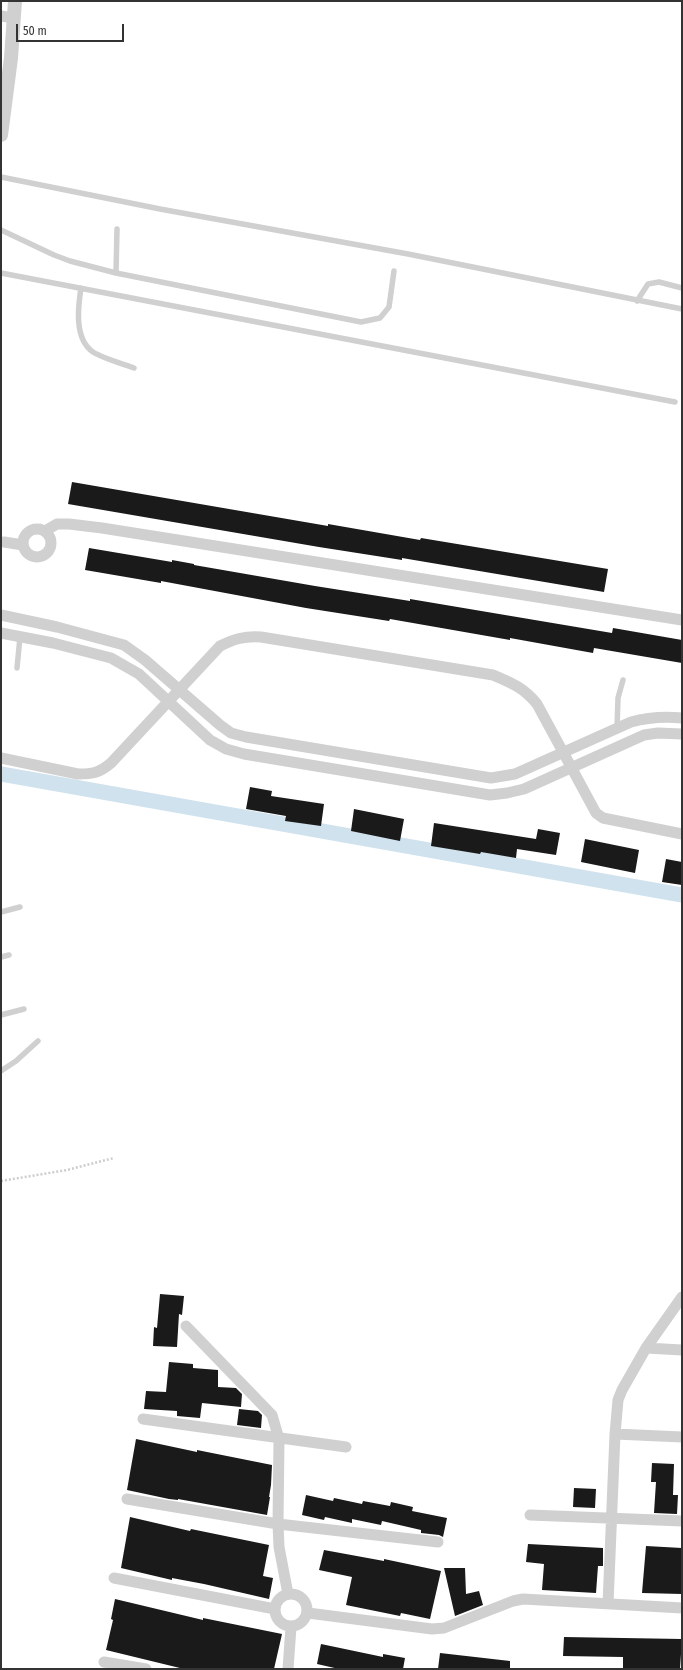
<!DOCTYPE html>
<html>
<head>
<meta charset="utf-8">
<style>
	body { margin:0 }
	#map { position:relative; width:683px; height:1670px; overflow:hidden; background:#fff; font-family:"Fira Sans Condensed",sans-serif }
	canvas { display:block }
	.frame { position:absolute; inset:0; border:2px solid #333; pointer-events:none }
	.scale { position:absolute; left:16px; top:24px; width:108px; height:18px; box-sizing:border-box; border:2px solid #333; border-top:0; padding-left:5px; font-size:12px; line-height:14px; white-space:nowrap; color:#333; -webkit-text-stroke:3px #fff; paint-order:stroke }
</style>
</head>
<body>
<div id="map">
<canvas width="683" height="1670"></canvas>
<div class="frame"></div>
<div class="scale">50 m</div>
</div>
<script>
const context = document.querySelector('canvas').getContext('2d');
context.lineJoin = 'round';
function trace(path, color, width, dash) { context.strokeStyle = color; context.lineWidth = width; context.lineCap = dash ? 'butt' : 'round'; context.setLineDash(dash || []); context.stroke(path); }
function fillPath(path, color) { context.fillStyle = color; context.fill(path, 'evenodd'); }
trace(new Path2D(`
	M1,774L682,895`), '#cfe2ee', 15);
fillPath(new Path2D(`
	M72,482L328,526V524L420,540L421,538L608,569L604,592L402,558V560L319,547L68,504Z
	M89,548L172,562V560L194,564V565L315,586L410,601V599L612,633L613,628L682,640V663L594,648L593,653L510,638V640L390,619L389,621L306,608L161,581V583L85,570Z
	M250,787L272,791L271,796L324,804L321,826L285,821L286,816L246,809Z
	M354,809L404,819L400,841L351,831Z
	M434,823L536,839L538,829L560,833L556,855L517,849L516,858L481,852L480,854L431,846Z
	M585,839L639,850L635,873L581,862Z
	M666,859L682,862V885L662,882Z
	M160,1294L184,1296L182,1315L179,1314L177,1347L153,1346L154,1327L157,1328Z
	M169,1362L193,1364V1368L218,1370V1387L236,1388L242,1394L241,1407L202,1403L200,1418L177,1416V1411L144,1409L146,1391L166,1392Z
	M239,1409L258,1411L262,1415L261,1428L237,1425Z
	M136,1439L197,1452V1450L272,1465L271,1485L269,1497H270L267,1515L178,1499V1500L169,1499L127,1490Z
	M652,1463L674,1464L673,1495H678L677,1514L654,1513L656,1482H651Z
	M574,1488L596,1489L595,1508L573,1507Z
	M306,1495L333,1501L334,1498L362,1504L363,1501L390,1506L391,1502L413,1507L412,1511L447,1518L443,1537L439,1535L421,1533V1530L382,1521L381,1525L352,1519V1523L325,1517L324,1520L302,1515Z
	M130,1517L190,1531L191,1529L269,1545L263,1576L273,1578L269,1599L204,1584L172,1578V1580L121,1568Z
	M528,1544L603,1548V1566H598L596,1593L542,1590L544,1564L526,1562Z
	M646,1546L682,1548V1594L642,1593Z
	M324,1550L384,1561V1559L441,1571L430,1619L401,1613L400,1616L346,1605L352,1577L319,1570Z
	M444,1568H465L466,1594L479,1591L483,1605L455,1616Z
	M115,1599L203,1620V1618L282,1634L274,1669H184L106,1650L113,1620L111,1619Z
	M564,1637L682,1639L680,1669H623V1657L563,1656Z
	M321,1644L383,1657V1654L405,1658L403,1669H339L317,1664Z
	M440,1653L510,1661V1669H438Z`), '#1a1a1a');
trace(new Path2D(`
	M1,1181L67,1170L114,1158`), '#cdcdcd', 2.5, [2, 2]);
trace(new Path2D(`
	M1,177L160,209L408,254L682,309
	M1,230L54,255L70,261L116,273L117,229
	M1,273L675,402
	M116,273L361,322L380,318L389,307L394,271
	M81,288C78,307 74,339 93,352C102,358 123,364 134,368
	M637,301L648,284L659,282L682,288
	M17,668L20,637
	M617,728L618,698L623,680
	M1,912L20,907
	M1,957L9,955
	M1,1015L24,1009
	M1,1071L16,1061L38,1041`), '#d0d0d0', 5.5);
trace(new Path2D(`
	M1,16L14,18
	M23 543a14 14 0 1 1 28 0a14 14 0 1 1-28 0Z
	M45,531L57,524H69L102,528L682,620
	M4,542L23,545
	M1,615L57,627L124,645L145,660L220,725L231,733L246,737L491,778L515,774L631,722C649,717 663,716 682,718
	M1,633L53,643L111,658L139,674L210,740L226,749L244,754L490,795L507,793L524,789L644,735L658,733L682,734
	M1,758L78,774C93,774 99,773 111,763L220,646C234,639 244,636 261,637L493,675C512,683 524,688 537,704L596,813L603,818L682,834
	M186,1326L272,1415L279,1439L278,1524L279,1547L288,1594
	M646,1348L682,1350
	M143,1419L346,1447
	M615,1434L682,1437
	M127,1499L278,1524L438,1542
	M530,1515L682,1521
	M114,1578L275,1609
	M275 1610a16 16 0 1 1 32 0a16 16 0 1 1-32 0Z
	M608,1604L615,1434L618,1400L622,1390L646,1348L682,1297
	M308,1613L432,1629L444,1628L513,1601L523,1599L682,1608
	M104,1662L146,1669
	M288,1669L291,1627`), '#d0d0d0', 11);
trace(new Path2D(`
	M1,135L11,58L15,1`), '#d0d0d0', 14);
</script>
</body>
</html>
